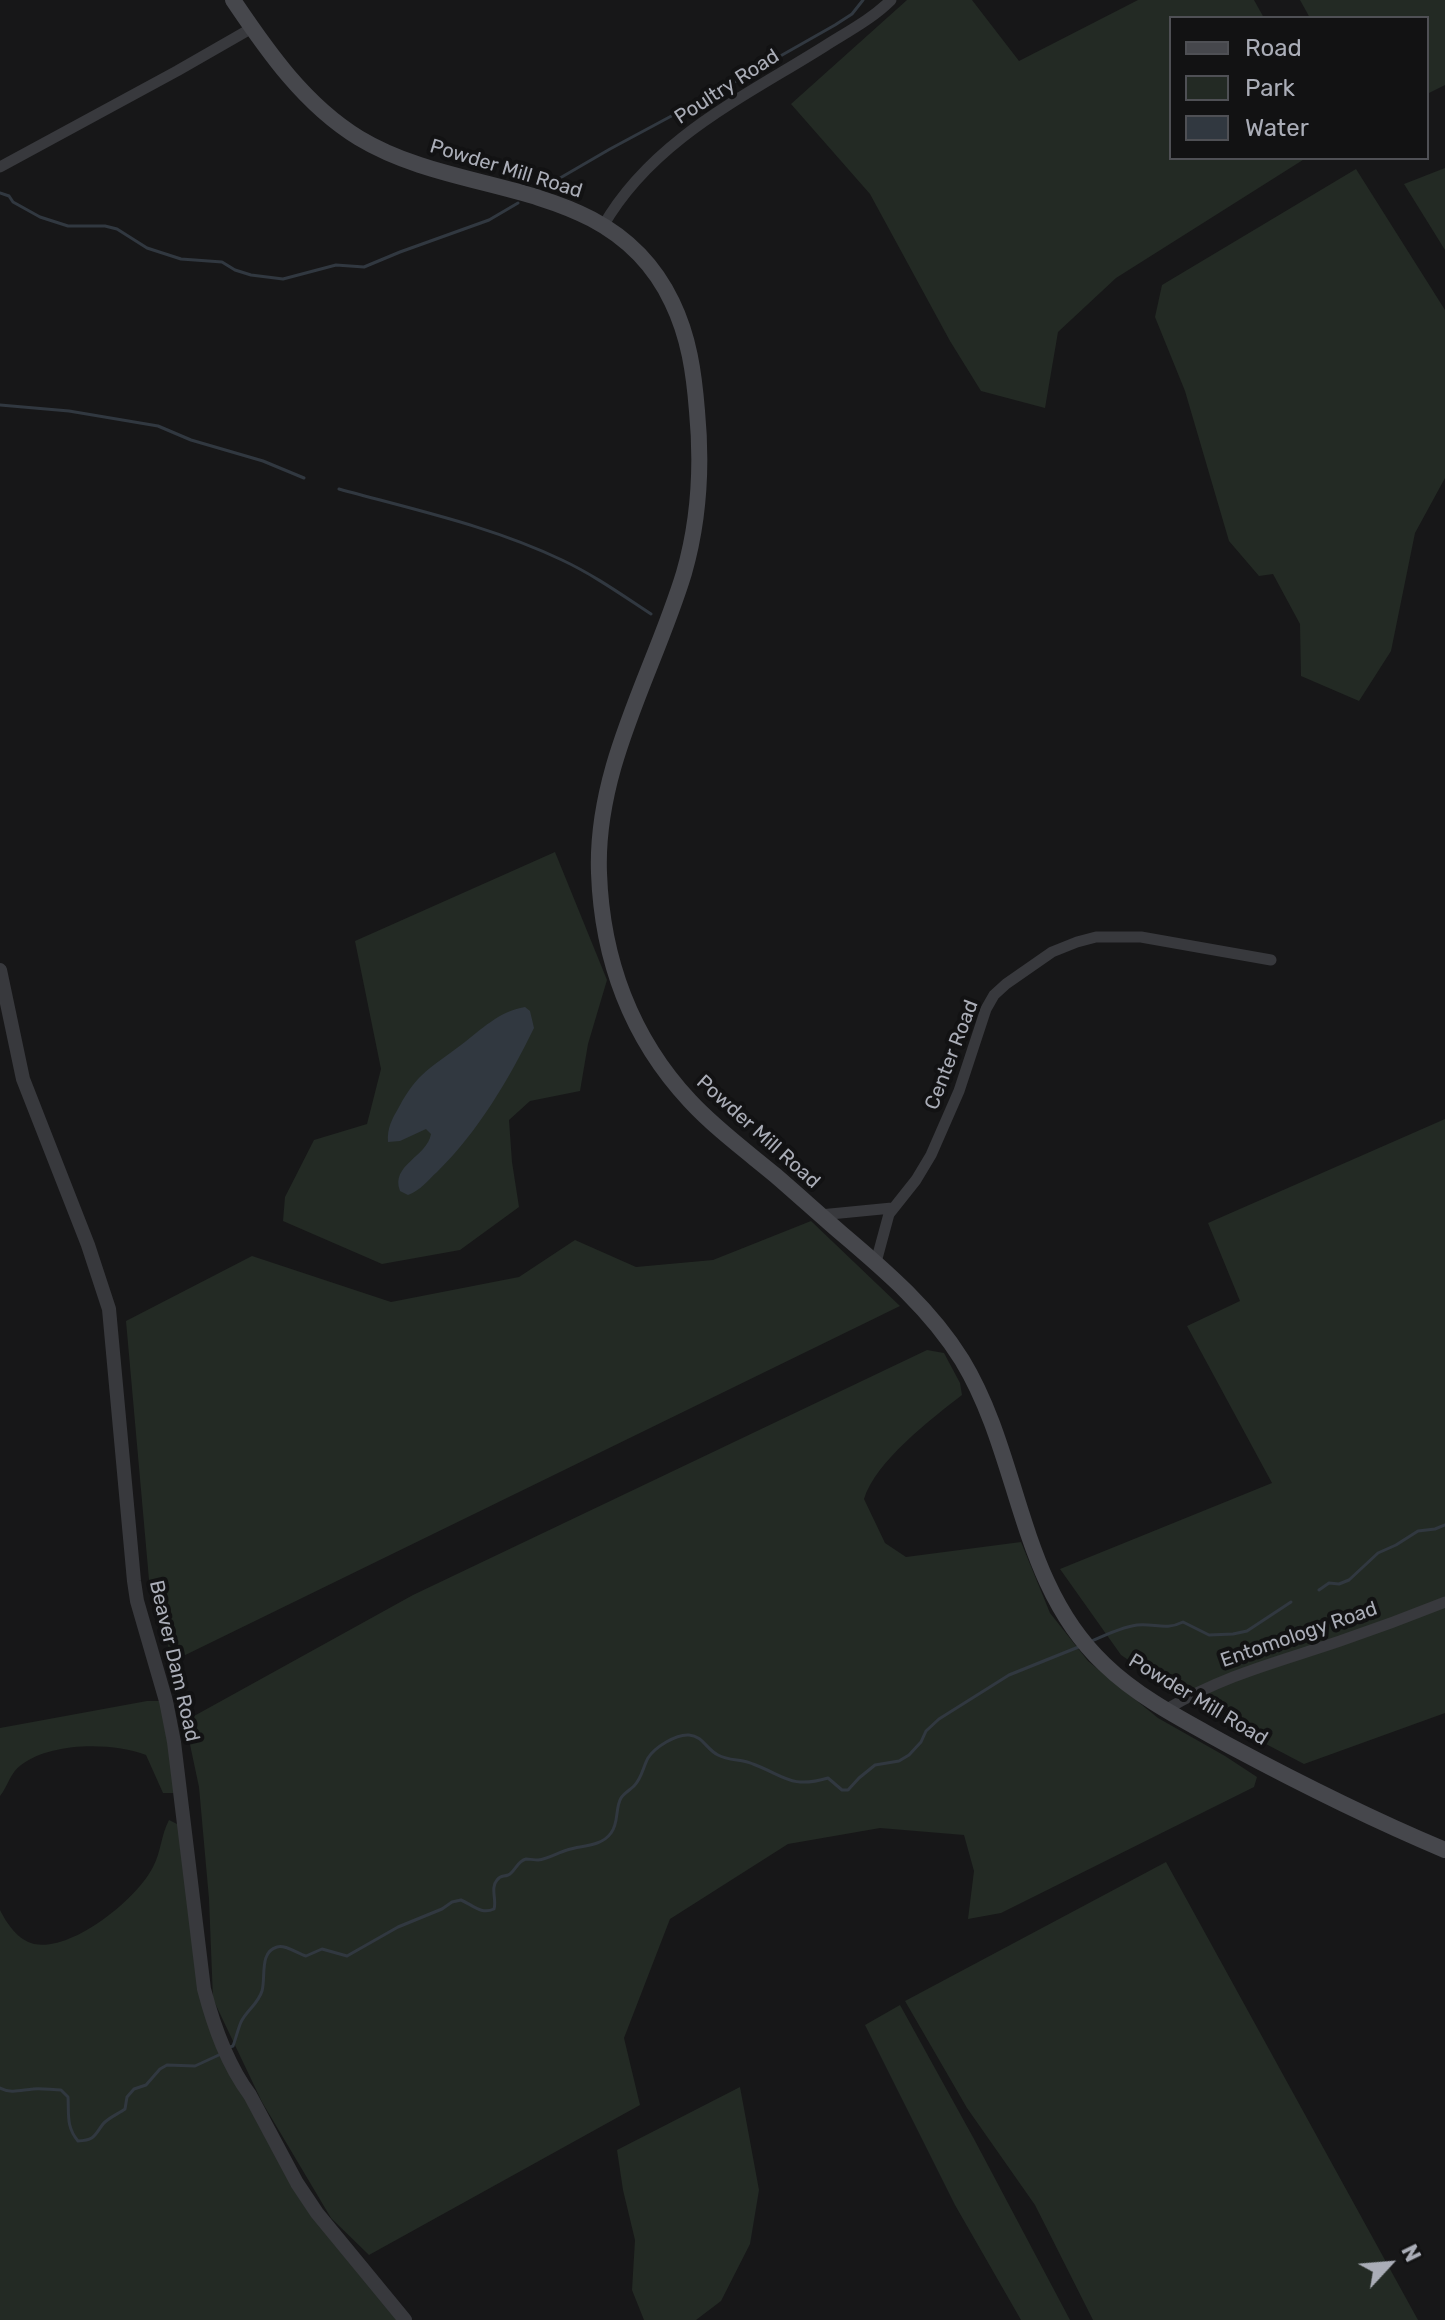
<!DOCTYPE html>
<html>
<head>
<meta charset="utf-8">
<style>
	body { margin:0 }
	#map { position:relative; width:1445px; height:2320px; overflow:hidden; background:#171718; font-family:Rubik,sans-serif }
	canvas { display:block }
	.legend { position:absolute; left:1169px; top:16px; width:260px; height:144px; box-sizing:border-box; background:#121213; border:2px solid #4f5055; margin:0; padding:10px 14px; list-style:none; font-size:24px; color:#aaadb7 }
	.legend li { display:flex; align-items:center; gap:16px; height:40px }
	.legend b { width:40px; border:2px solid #4f5055 }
	.north { position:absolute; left:1349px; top:2224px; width:80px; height:80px; -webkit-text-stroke:6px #121213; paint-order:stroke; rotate:64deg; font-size:22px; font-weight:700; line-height:32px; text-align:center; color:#aaadb7 }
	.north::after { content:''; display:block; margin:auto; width:28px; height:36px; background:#aaadb7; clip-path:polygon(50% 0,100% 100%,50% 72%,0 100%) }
</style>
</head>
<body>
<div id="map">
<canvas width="1445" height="2320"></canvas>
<ul class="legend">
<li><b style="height:10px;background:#46474c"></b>Road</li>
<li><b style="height:22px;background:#232a24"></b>Park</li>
<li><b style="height:22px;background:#313840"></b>Water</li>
</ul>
<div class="north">N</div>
</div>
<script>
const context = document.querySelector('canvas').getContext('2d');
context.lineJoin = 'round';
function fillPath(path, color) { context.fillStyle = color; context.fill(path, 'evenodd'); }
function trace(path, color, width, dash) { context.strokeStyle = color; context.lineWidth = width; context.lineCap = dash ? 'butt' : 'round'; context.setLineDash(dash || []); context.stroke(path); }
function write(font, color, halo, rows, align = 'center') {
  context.font = font + ' Rubik,sans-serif'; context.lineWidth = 8; context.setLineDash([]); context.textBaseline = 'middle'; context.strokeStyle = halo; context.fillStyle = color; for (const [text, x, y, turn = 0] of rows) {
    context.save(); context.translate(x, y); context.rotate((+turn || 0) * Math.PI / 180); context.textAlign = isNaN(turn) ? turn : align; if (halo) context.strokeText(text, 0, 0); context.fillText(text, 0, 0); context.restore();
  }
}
fillPath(new Path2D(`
	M907,0H972L1019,61L1138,0H1254L1264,18H1171V158H1306L1116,278L1058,332L1045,408L981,391L950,341L870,194L791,104Z
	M1300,0H1445V85L1427,94V18H1310Z
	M1445,168V250L1404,184Z
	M1356,169L1445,310V478L1415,533L1391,651L1359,701L1301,676L1300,624L1273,574L1259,576L1229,541L1185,391L1155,317L1162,285Z
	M555,852L607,980L588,1044L580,1091L530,1101L509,1120L512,1162L519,1207L460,1250L382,1264L283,1221L285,1197L314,1140L367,1124L381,1069L355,941Z
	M1445,1119V1713L1304,1764L1205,1712L1121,1655L1060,1569L1272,1483L1187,1326L1240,1301L1208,1223Z
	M811,1221L900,1306L173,1661L150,1591L126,1321L252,1256L391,1302L519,1277L575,1240L636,1267L713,1260Z
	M927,1350L944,1353L960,1383L962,1395C931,1419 875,1462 864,1499L885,1543L906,1557L1021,1542L1050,1613L1088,1661L1158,1718L1225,1756L1257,1777L1254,1787L1001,1913L968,1919L974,1871L964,1835L880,1828L788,1844L670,1919L624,2038L640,2105L369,2255L331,2218L262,2102L213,1999L209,1899L199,1787L185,1721L413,1595Z
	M147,1701H166L180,1793H163L146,1755C112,1742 51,1742 21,1765C10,1773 8,1786 0,1796V1728Z
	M169,1820L185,1828L215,2028L297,2183L405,2320H0V1910C7,1924 18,1940 34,1944C72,1952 137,1899 153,1867C161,1852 161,1835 169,1820Z
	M1166,1862L1418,2320H1093L1035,2205L967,2108L905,2001Z
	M900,2005L974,2139L1070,2320H1021L955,2205L865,2025Z
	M740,2087L759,2190L750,2244L721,2301L696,2320H644L632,2290L635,2240L623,2190L617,2150Z`), '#232a24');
fillPath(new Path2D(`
	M525,1007L530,1011L534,1028C509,1079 478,1132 437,1172C427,1181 421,1190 408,1195L400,1191C390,1165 427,1157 431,1134L426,1129L400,1141L388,1142C387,1128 392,1119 399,1107C418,1072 431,1068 461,1045C481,1030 499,1011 525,1007Z`), '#313840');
trace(new Path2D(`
	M548,185L610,149L731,84L835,25L852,14L863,0
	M0,193L9,196L13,202L40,217L68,226H105L117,229L147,248L181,259L222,262L235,270L251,275L283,279L336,265L364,267L400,252L489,220L518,203
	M0,405L69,411L158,426L191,440L263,461L304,478
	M339,489C415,510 491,526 562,560C594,575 622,595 651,614
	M1319,1590L1329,1583L1339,1584L1349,1580L1378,1553L1396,1545L1418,1531L1435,1529L1445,1525
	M1092,1641C1105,1635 1122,1627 1137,1625C1155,1623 1165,1631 1183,1622L1209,1635L1233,1634L1247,1631L1291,1602
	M230,2047L233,2046C236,2038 238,2029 241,2022C247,2010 258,2004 262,1991C266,1977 259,1952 277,1947C285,1944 298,1954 306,1956L322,1949L347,1956L398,1927L442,1909L452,1902L461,1900C473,1905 481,1915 494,1909C497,1900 490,1888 497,1880C501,1875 503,1877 508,1875C515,1872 517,1861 526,1859C527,1859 536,1860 538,1860C548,1859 557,1853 567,1850C582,1845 601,1847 611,1833C619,1823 615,1808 621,1798C624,1793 630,1790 634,1786C642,1778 643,1767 648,1758C655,1747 676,1734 689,1735C703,1736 706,1749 718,1755C729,1761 742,1759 753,1764C785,1776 791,1789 828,1778L842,1790H848L859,1778L875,1765L899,1761L909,1755L921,1742L926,1731L939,1719L1009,1675L1081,1646
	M0,2088C11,2094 21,2090 33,2089C42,2088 52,2090 61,2090L68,2097C69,2114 66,2127 78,2141C95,2140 94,2136 103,2124C108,2118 118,2114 125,2109L127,2097L134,2089L146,2085L160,2069L167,2065L195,2066L221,2054`), '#313840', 3);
trace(new Path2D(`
	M0,167L177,71L252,28
	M603,226C653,139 744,97 825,46C847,32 872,19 891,0
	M820,1215L892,1208
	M876,1262L889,1214L916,1180L931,1155L959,1091L986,1009L994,995L1006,984L1052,952L1077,942L1096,937H1141L1271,960
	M1167,1709C1224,1675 1278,1662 1340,1641C1375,1629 1410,1616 1445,1602`), '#38393d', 11);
trace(new Path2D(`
	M0,970L23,1079L88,1245L109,1309L134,1581L137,1601L166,1701L174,1742L204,1989C214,2027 227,2064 250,2095L297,2183L317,2213L405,2320`), '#38393d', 14);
trace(new Path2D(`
	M233,0C268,52 305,105 359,138C463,201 611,174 672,302C689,337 694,373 697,411C702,464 699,521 684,573C654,672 595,767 599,873C602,959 631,1038 690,1101C715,1128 746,1151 775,1175C797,1194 819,1214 841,1233C886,1271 931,1310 962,1360C1021,1457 1018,1583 1104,1664C1140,1699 1187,1722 1230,1746C1301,1784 1371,1819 1445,1850`), '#46474c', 16);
write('20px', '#aaadb7', '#121213', [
	["Poultry Road",727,87,-33],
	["Powder Mill Road",506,169,17],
	["Center Road",952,1055,-69],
	["Powder Mill Road",758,1132,42],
	["Entomology Road",1299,1635,-19],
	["Beaver Dam Road",174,1661,77],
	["Powder Mill Road",1198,1700,31]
]);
</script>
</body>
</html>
